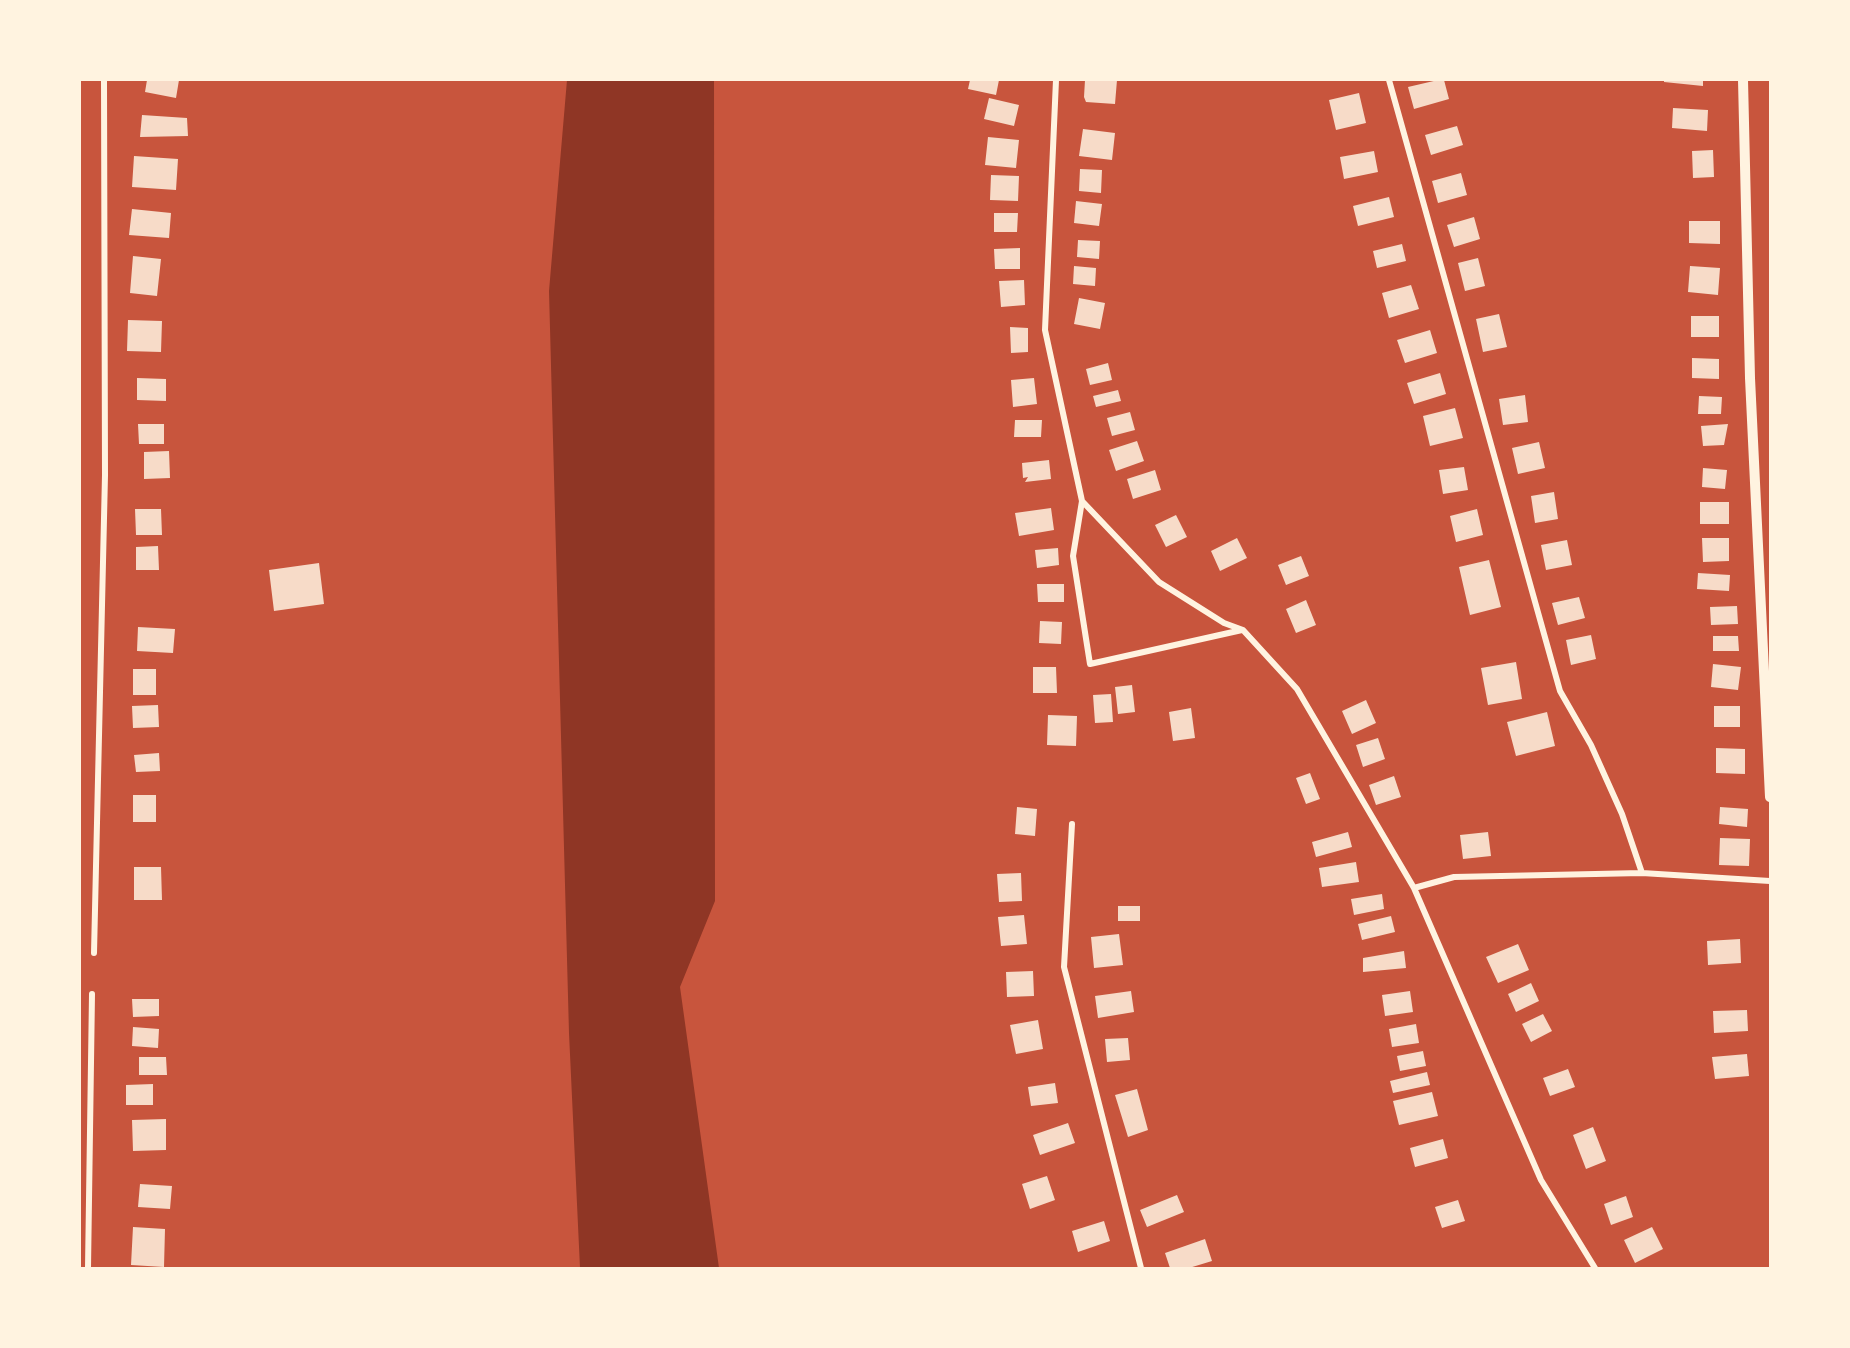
<!DOCTYPE html>
<html>
<head>
<meta charset="utf-8">
<style>
	body { margin:0 }
	#map { position:relative; width:1850px; height:1348px; overflow:hidden; background:#c8553d; font-family:Manrope,sans-serif }
	canvas { display:block }
	.frame { position:absolute; inset:0; border:81px solid #fff3e0; pointer-events:none }
</style>
</head>
<body>
<div id="map">
<canvas width="1850" height="1348"></canvas>
<div class="frame"></div>
</div>
<script>
const context = document.querySelector('canvas').getContext('2d');
context.lineJoin = 'round';
function fillPath(path, color) { context.fillStyle = color; context.fill(path, 'evenodd'); }
function trace(path, color, width, dash) { context.strokeStyle = color; context.lineWidth = width; context.lineCap = dash ? 'butt' : 'round'; context.setLineDash(dash || []); context.stroke(path); }
fillPath(new Path2D(`
	M567,80H714L715,901L680,987L719,1268H580L569,1033L549,291Z`), '#8f3625');
fillPath(new Path2D(`
	M147,80H179L176,98L145,92Z
	M970,80H999L996,95L968,89Z
	M1085,80H1117L1115,104L1086,102L1084,97Z
	M1438,80H1444L1449,99L1414,109L1408,87Z
	M1664,80H1703V86L1664,82Z
	M1359,93L1366,123L1336,130L1329,100Z
	M989,98L1019,105L1014,126L984,119Z
	M1673,108L1708,110L1707,131L1672,128Z
	M142,115L187,118L188,136L140,137Z
	M1457,126L1463,145L1431,155L1425,135Z
	M1083,129L1115,133L1112,160L1079,156Z
	M988,137L1019,140L1016,168L985,165Z
	M1713,150L1714,177L1693,178L1692,151Z
	M1374,151L1378,172L1344,179L1340,157Z
	M134,156L178,159L176,190L132,187Z
	M1080,169L1102,170L1101,193L1079,191Z
	M1461,173L1467,195L1438,203L1432,181Z
	M991,175L1019,176L1018,201L990,200Z
	M1389,197L1394,217L1358,226L1353,206Z
	M1076,201L1102,204L1099,226L1074,223Z
	M132,209L171,213L169,238L129,235Z
	M994,213H1018L1017,232H994Z
	M1474,217L1480,239L1454,247L1447,225Z
	M1689,221H1720V244L1689,243Z
	M1078,240L1100,241L1099,259L1077,257Z
	M1402,244L1406,261L1377,268L1373,251Z
	M1020,248V269H995L994,249Z
	M133,256L161,259L157,296L130,293Z
	M1478,258L1485,286L1465,291L1458,263Z
	M1074,266L1096,268L1095,286L1073,284Z
	M1690,266L1720,268L1718,295L1688,292Z
	M1024,280L1025,305L1001,307L999,281Z
	M1411,285L1419,309L1389,318L1382,293Z
	M1079,298L1105,303L1100,329L1074,324Z
	M1499,314L1507,347L1483,352L1476,319Z
	M1691,316H1719V337H1691Z
	M128,320L162,321L161,352L127,351Z
	M1010,327L1028,328V352L1011,353Z
	M1430,330L1437,353L1405,363L1397,340Z
	M1692,358L1719,359V379L1692,378Z
	M1108,363L1112,380L1090,385L1086,369Z
	M1440,373L1446,394L1414,404L1407,383Z
	M137,378L166,379V401L137,400Z
	M1034,378L1037,404L1013,407L1011,380Z
	M1118,390L1121,401L1096,407L1093,396Z
	M1525,395L1528,422L1503,425L1499,399Z
	M1699,396L1722,397L1721,414H1698Z
	M1455,408L1463,438L1430,446L1423,416Z
	M1130,412L1135,430L1112,436L1107,418Z
	M1015,420H1042L1041,437H1014Z
	M138,424H164V444H139Z
	M1728,424L1724,445L1703,446L1701,426Z
	M1137,441L1144,461L1116,471L1109,450Z
	M1539,442L1545,468L1518,474L1512,448Z
	M169,451L170,478L144,479V452Z
	M1049,460L1051,479L1025,482L1028,477L1023,478L1022,463Z
	M1464,467L1468,490L1443,494L1439,470Z
	M1703,468L1727,470L1725,489L1702,487Z
	M1155,470L1161,490L1133,499L1127,479Z
	M1554,492L1558,519L1535,523L1531,496Z
	M1700,502H1729V524H1700Z
	M1051,508L1054,530L1019,536L1015,513Z
	M135,509H161L162,535H136Z
	M1477,509L1483,535L1456,542L1450,516Z
	M1176,515L1187,537L1166,547L1155,525Z
	M1237,538L1247,558L1220,571L1211,551Z
	M1702,538H1729V561L1703,562Z
	M1567,540L1572,565L1546,570L1541,545Z
	M158,546L159,570H136V547Z
	M1058,548L1059,565L1037,568L1035,550Z
	M1301,556L1309,576L1286,585L1278,565Z
	M1489,560L1501,607L1470,615L1459,567Z
	M319,563L324,604L274,611L269,570Z
	M1698,573L1730,575L1729,591L1697,589Z
	M1037,584H1064V602H1038Z
	M1579,597L1585,618L1558,625L1552,603Z
	M1306,600L1316,625L1296,633L1286,609Z
	M1737,606L1738,624L1711,625L1710,607Z
	M1040,621L1062,622L1061,644L1039,643Z
	M138,627L175,629L173,653L137,651Z
	M1591,635L1596,659L1571,665L1566,640Z
	M1713,636H1738L1739,651H1713Z
	M1516,662L1522,699L1488,705L1481,668Z
	M1713,664L1741,667L1738,690L1711,687Z
	M1033,667H1056L1057,693H1033Z
	M133,669H156V695H133Z
	M1132,685L1135,712L1118,714L1115,687Z
	M1111,694L1113,722L1095,723L1093,695Z
	M1366,700L1376,723L1352,734L1342,711Z
	M158,705L159,727L133,728L132,706Z
	M1714,706H1740V727H1714Z
	M1191,708L1195,738L1173,741L1169,712Z
	M1547,712L1555,746L1516,756L1507,722Z
	M1048,715L1077,716L1076,746L1047,745Z
	M1378,738L1385,759L1363,767L1356,745Z
	M1716,748L1745,749V774L1716,773Z
	M159,753L160,771L136,772L134,755Z
	M1310,773L1320,799L1306,804L1296,778Z
	M1394,776L1401,797L1376,805L1369,785Z
	M133,795H156V822H133Z
	M1017,807L1037,809L1035,836L1015,834Z
	M1720,807L1748,809L1747,827L1719,824Z
	M1348,832L1352,847L1316,857L1312,842Z
	M1488,832L1491,856L1463,859L1460,835Z
	M1720,838L1750,839L1749,866L1719,865Z
	M1356,862L1359,882L1322,887L1319,868Z
	M134,867H161L162,900H134Z
	M1021,873L1022,901L999,902L997,874Z
	M1382,894L1384,909L1354,915L1351,899Z
	M1118,906H1140V921H1118Z
	M1024,915L1027,944L1001,946L998,917Z
	M1391,916L1395,932L1362,940L1358,924Z
	M1119,934L1123,965L1094,968L1091,937Z
	M1740,939L1741,963L1708,965L1707,941Z
	M1518,944L1529,970L1498,983L1486,957Z
	M1404,951L1406,968L1363,972V958Z
	M1033,971L1034,996L1007,997L1006,972Z
	M1531,983L1539,1001L1516,1012L1508,994Z
	M1131,991L1134,1012L1098,1018L1095,996Z
	M1410,991L1413,1012L1385,1016L1382,995Z
	M132,999H159V1016L133,1017Z
	M1747,1010L1748,1031L1714,1033L1713,1011Z
	M1543,1014L1552,1031L1531,1042L1522,1024Z
	M1038,1020L1043,1049L1016,1054L1010,1025Z
	M1416,1024L1419,1043L1392,1047L1389,1029Z
	M133,1027L159,1029L158,1048L132,1046Z
	M1128,1038L1130,1060L1107,1062L1105,1039Z
	M1423,1051L1426,1066L1400,1071L1397,1056Z
	M1747,1054L1749,1076L1715,1079L1712,1057Z
	M139,1057H166L167,1075H139Z
	M1568,1069L1575,1087L1550,1096L1543,1078Z
	M1427,1072L1430,1085L1393,1093L1390,1081Z
	M1055,1083L1058,1103L1031,1106L1028,1087Z
	M153,1084V1105H126V1085Z
	M1137,1089L1148,1130L1128,1137L1115,1095Z
	M1432,1092L1438,1116L1399,1125L1393,1101Z
	M166,1119V1150L133,1151L132,1120Z
	M1068,1123L1075,1143L1040,1155L1033,1135Z
	M1593,1127L1606,1161L1586,1169L1573,1135Z
	M1443,1139L1448,1158L1415,1167L1410,1148Z
	M1047,1176L1055,1200L1030,1209L1022,1184Z
	M140,1184L172,1186L170,1209L138,1207Z
	M1177,1195L1184,1212L1147,1227L1140,1210Z
	M1626,1196L1633,1217L1611,1225L1604,1204Z
	M1458,1200L1465,1221L1442,1228L1435,1207Z
	M1104,1221L1110,1241L1078,1252L1072,1231Z
	M133,1227L165,1229L164,1267L131,1265Z
	M1652,1227L1663,1249L1635,1263L1624,1240Z
	M1205,1239L1212,1261L1189,1268H1170L1165,1253Z`), '#f7dbc8');
trace(new Path2D(`
	M1056,80L1045,330L1082,501L1159,582L1224,623L1243,630L1297,689L1414,888L1541,1180L1595,1268
	M1389,80L1560,691L1591,745L1622,814L1642,873
	M1082,501L1073,556L1090,664L1242,630
	M1072,824L1064,967L1141,1268
	M1414,888L1454,877L1642,873L1770,881
	M94,953L105,475L104,80
	M88,1268L92,994`), '#fff3e0', 6);
trace(new Path2D(`
	M1743,80L1750,378L1770,797`), '#fff3e0', 10);
</script>
</body>
</html>
